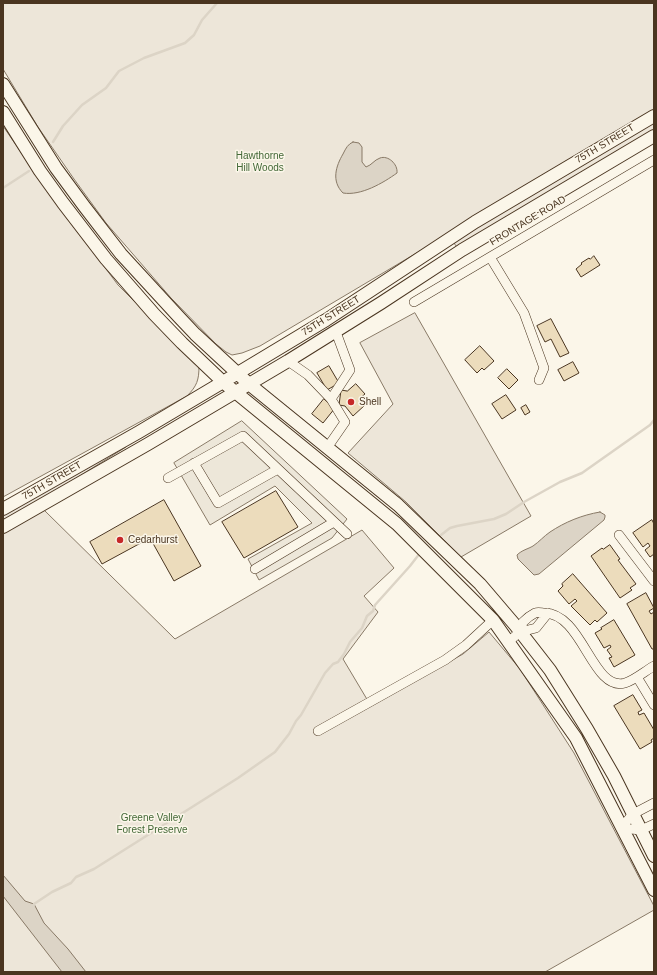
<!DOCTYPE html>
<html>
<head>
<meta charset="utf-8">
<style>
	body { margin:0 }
	#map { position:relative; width:657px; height:975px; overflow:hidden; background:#fbf6e9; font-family:Arial,sans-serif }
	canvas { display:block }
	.frame { position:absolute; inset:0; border:4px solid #4a3520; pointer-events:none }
</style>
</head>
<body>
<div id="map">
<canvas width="657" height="975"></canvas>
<div class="frame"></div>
</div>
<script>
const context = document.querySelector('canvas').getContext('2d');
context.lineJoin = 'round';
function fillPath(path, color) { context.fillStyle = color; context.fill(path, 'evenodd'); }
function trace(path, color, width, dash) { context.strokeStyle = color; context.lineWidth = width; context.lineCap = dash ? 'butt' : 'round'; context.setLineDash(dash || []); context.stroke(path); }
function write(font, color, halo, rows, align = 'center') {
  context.font = font + ' Arial,sans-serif'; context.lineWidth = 3; context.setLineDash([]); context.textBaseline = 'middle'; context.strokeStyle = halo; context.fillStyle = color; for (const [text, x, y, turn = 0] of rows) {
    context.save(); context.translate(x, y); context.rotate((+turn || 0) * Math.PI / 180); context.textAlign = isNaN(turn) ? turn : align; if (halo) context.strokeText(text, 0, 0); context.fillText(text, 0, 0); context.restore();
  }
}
const green = new Path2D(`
	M3,3H654V112L260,346L242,353L232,355L226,352L216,344L171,298L106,223L74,179L38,127L3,69Z
	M654,122V130L457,247L453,242Z
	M3,126L44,186L118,285L199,366C199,380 197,386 187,396L3,497Z
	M415,313L531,516L461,557L406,502L348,453L393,404L360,343Z
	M125,446L126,447L62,487L3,521V515Z
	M44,510L175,639L362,530L394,568L364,596L378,612L343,659L371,706L463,654L489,632L520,669L574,753L654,906V910L545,972H3V534Z`);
fillPath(green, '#ede6d9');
trace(green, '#887966', 1);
const parking = new Path2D(`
	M242,421L347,519L332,538L259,580L248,559L312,523L275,486L210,525L174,463Z`);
fillPath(parking, '#ede7d9');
trace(parking, '#887966', 1);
const water = new Path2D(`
	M353,142L359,143L362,147V162L366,167C372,165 374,160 380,158C388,155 398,164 397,173C383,183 361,196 343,193C331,181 336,166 343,154C346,148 348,144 353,142Z
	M600,512L605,515V517L604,520L539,574L534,575L518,559L517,555C522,550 528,549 533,546C539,542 544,536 550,532C565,522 582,515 600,512Z
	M3,875L25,901L34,904L44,923L68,949L86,972H62L3,896Z`);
fillPath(water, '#dcd4c6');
trace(water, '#887966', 1);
trace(new Path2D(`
	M53,142L63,126L82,105L106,88L119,71L144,58L185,43L194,35L202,20L217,3
	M3,188L29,171
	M441,535L450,528L457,526L494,519L506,514L524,502L560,482L582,473L650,425L654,420
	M33,907L34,904L52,892L71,883L76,877L94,869L238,778L275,752L289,734L296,721L301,715L325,673L333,664L338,662L344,654L350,642L362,628L367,616L373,611L375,605L410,566L420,553`), '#dcd4c6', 2.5);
const building = new Path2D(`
	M594,256L600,265L581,277L576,269L582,264L581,263L589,258L590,259Z
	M551,319L569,353L560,357L551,339L545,342L537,326Z
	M480,346L494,361L484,370L482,368L477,373L465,360Z
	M573,362L579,373L564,381L558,370Z
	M329,366L339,383L327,390L317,373Z
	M507,369L518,380L509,389L498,378Z
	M356,384L365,394L360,398L365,405L353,416L345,406L339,405L341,390L347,391Z
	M506,395L516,410L502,419L492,404Z
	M324,399L335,408L323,423L312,414Z
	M526,405L530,412L525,415L521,408Z
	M276,491L298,527L244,558L222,522Z
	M164,500L201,566L174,581L150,538L102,564L90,542Z
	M652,520L654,524V554L650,557L645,550L650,546L648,543L643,547L633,533Z
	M610,545L620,559L618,560L636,584L630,588L632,590L620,598L591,556L602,548L603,549Z
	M573,574L607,613L597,622L595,620L590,625L571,606L577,601L575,599L569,604L558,591L563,586L562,584Z
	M646,593L654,608L649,611L651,614L654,612V649H652L627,604Z
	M614,620L635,655L614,667L609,658L612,657L607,650L611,647L610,645L604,648L595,633L602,629L601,628Z
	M633,695L642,710L638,712L639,715L644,713L654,730V738L651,740L652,742L640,749L614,706Z`);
fillPath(building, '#ecdcbc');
trace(building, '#4a3520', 1);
const minor = new Path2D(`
	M490,257L524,313L544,368L539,380
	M414,302L654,160
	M288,361L308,375L331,399L345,422L327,448
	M331,399L350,370L336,332
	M194,463L218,503L278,469
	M168,478L243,436L347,534
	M619,535L654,581
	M255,569L334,522
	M520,632L523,622C526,619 531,615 535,613C538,612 542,613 544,613C583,613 592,692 625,683C635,680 645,671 654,666
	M508,642L520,632L536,628L548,613
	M637,677L654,705
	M318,731L445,660L466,645L493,620
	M654,803L633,814L621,828L641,830L654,824`);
const major = new Path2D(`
	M3,84L56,168L84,206L121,254L178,316L195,334L249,384L398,505L480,584L515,625L550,670L587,729L614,776L654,856
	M3,112L40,171L63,203L106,259L154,314L182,343L223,382L397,524L493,620L576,738L654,890
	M3,509L139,432L223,382L326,320L475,222L654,116
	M3,527L148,444L288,361L381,303L462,250L654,136`);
trace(minor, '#4a3520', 10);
trace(major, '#4a3520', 14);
trace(minor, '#fbf6e9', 9);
trace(major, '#fbf6e9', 12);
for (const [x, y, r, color] of [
	[351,402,4,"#c62828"],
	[120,540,4,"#c62828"]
]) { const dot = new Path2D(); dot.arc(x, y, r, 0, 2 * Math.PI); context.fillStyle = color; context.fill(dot); trace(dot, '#fbf6e9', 1.5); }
write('10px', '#4a3520', '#fbf6e9', [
	["75TH STREET",605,144,-31],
	["FRONTAGE ROAD",528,221,-31],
	["75TH STREET",331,316,-32],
	["75TH STREET",52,481,-30]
]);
write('10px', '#436837', '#fbf6e9', [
	["Hawthorne",260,156],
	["Hill Woods",260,168],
	["Greene Valley",152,818],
	["Forest Preserve",152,830]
]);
write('10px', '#4a3520', '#fbf6e9', [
	["Shell",359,402],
	["Cedarhurst",128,540]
], 'left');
</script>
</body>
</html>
